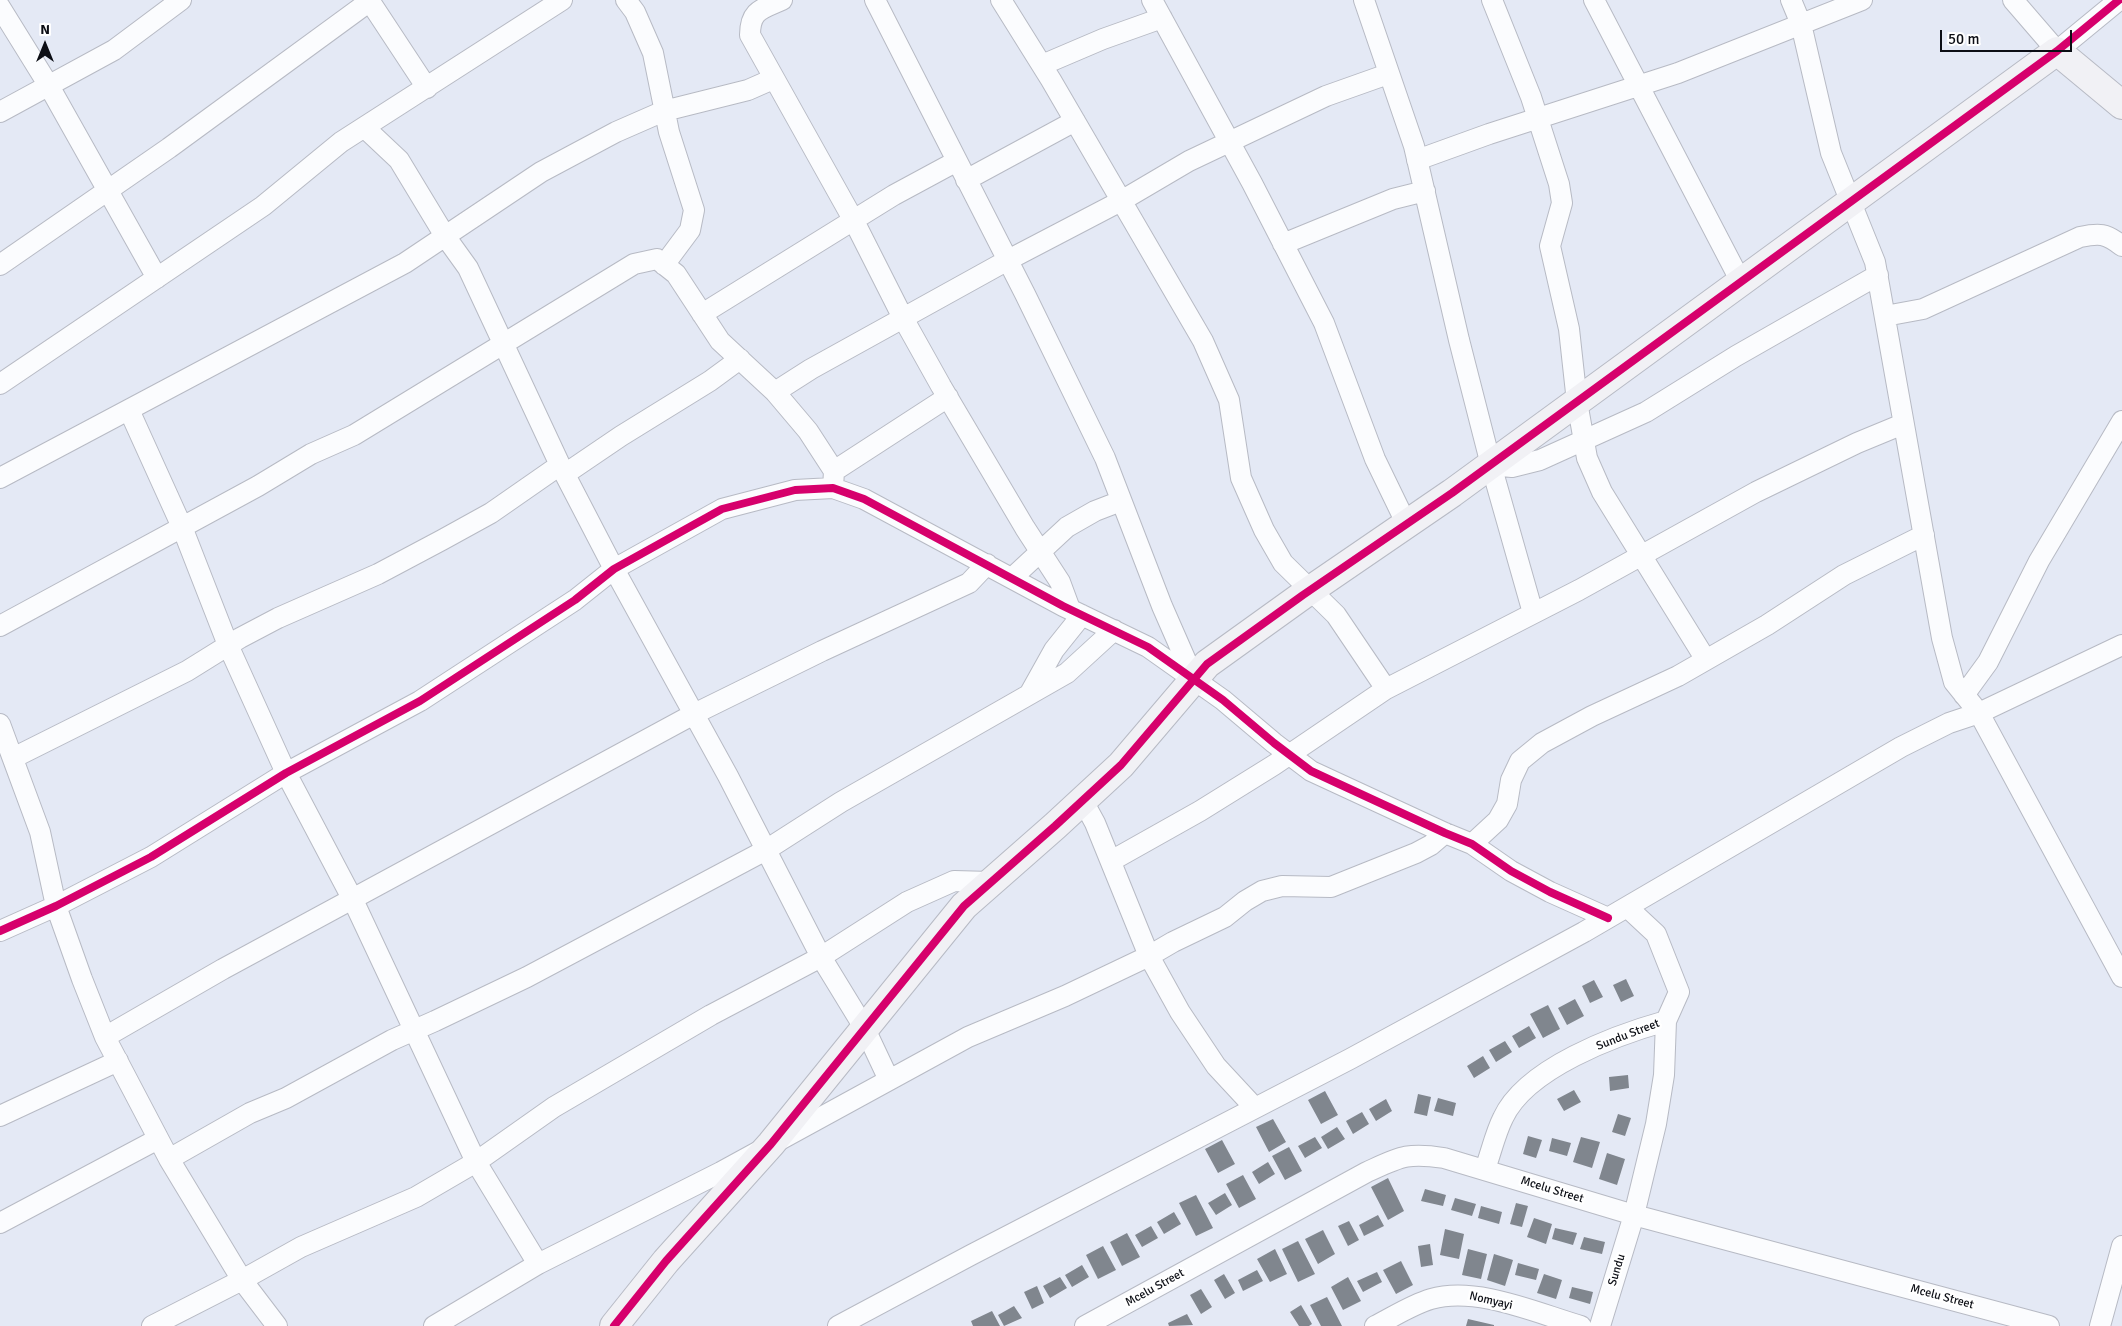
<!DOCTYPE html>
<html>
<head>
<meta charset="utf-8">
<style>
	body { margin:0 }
	#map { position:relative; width:2122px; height:1326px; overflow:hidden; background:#e4e9f5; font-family:Signika,sans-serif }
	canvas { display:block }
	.north { position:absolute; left:20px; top:20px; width:50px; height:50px; -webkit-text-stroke:4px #fff; paint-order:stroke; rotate:0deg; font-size:14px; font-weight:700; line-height:20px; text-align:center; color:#0c0e15 }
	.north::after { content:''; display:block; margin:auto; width:18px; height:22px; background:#0c0e15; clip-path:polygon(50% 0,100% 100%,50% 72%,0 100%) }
	.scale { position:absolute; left:1940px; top:30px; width:132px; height:22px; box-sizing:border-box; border:2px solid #0c0e15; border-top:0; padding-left:6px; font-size:15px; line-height:18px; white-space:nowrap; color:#0c0e15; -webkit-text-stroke:4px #fff; paint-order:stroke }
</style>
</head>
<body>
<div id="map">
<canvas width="2122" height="1326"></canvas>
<div class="north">N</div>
<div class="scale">50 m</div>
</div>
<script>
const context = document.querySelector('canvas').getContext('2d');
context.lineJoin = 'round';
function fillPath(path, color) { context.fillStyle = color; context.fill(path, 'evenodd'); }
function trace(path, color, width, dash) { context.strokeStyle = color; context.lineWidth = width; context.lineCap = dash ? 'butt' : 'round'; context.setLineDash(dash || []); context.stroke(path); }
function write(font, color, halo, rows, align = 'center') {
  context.font = font + ' Signika,sans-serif'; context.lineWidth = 5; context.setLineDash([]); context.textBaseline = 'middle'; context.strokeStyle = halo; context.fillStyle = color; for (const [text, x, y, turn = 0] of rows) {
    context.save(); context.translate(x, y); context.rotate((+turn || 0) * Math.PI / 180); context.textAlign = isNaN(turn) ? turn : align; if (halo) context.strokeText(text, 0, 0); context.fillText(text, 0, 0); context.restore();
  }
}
fillPath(new Path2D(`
	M1626,979L1634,996L1621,1002L1613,985Z
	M1594,980L1603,997L1590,1003L1582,986Z
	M1575,999L1584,1016L1567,1025L1558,1008Z
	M1548,1005L1560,1029L1543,1038L1530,1014Z
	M1529,1026L1536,1038L1519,1048L1512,1036Z
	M1505,1041L1512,1052L1496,1062L1489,1050Z
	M1483,1056L1490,1068L1474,1078L1467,1066Z
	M1628,1075L1629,1088L1610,1091L1609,1077Z
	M1574,1090L1581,1102L1564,1111L1557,1099Z
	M1325,1091L1338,1115L1321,1124L1308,1100Z
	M1418,1094L1431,1097L1427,1116L1414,1113Z
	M1438,1098L1456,1103L1453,1116L1434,1111Z
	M1386,1099L1392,1111L1376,1121L1369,1109Z
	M1362,1112L1369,1124L1353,1134L1346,1121Z
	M1618,1114L1631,1118L1625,1136L1612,1132Z
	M1273,1119L1286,1142L1269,1152L1256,1127Z
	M1337,1127L1345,1139L1328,1149L1321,1137Z
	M1528,1136L1542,1140L1536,1158L1523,1154Z
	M1315,1137L1322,1148L1305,1158L1298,1146Z
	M1581,1137L1600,1142L1592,1168L1573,1162Z
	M1552,1138L1571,1143L1567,1156L1549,1151Z
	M1222,1140L1235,1164L1218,1173L1205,1149Z
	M1289,1147L1302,1171L1285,1180L1272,1156Z
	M1607,1153L1625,1159L1617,1185L1599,1179Z
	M1268,1162L1275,1174L1259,1184L1252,1172Z
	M1243,1175L1256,1199L1239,1208L1226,1184Z
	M1388,1178L1404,1211L1388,1220L1371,1187Z
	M1425,1189L1446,1195L1443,1206L1421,1201Z
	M1225,1193L1232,1205L1216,1215L1208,1203Z
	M1196,1195L1213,1228L1196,1236L1179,1203Z
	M1455,1198L1476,1204L1472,1216L1451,1210Z
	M1516,1203L1528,1206L1522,1227L1510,1224Z
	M1481,1206L1502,1212L1499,1224L1478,1218Z
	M1174,1212L1181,1224L1164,1234L1157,1222Z
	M1378,1215L1384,1226L1364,1236L1359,1225Z
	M1534,1218L1552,1224L1546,1244L1527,1237Z
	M1349,1221L1359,1240L1348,1246L1338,1226Z
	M1151,1226L1158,1238L1142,1247L1135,1235Z
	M1555,1228L1577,1233L1573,1245L1552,1239Z
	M1445,1229L1464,1234L1459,1259L1440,1255Z
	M1323,1230L1335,1254L1318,1264L1305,1239Z
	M1127,1233L1140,1257L1122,1266L1110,1242Z
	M1584,1237L1605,1242L1602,1254L1580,1249Z
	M1298,1241L1315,1274L1298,1282L1282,1249Z
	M1430,1244L1433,1265L1421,1267L1418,1246Z
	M1103,1246L1116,1270L1098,1279L1086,1255Z
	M1275,1249L1287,1274L1270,1282L1257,1259Z
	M1468,1249L1487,1254L1481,1279L1462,1275Z
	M1494,1254L1513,1260L1505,1286L1487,1280Z
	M1401,1261L1413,1285L1396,1294L1383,1270Z
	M1518,1263L1539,1269L1536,1280L1515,1275Z
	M1082,1265L1089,1277L1072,1287L1065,1275Z
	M1257,1270L1263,1281L1243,1291L1238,1280Z
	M1377,1272L1382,1282L1363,1292L1357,1281Z
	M1224,1274L1235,1293L1225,1299L1214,1280Z
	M1544,1274L1562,1280L1556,1299L1537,1293Z
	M1060,1277L1067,1288L1050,1298L1043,1286Z
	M1348,1277L1361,1301L1343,1310L1331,1287Z
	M1037,1286L1044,1303L1032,1309L1024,1292Z
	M1572,1287L1593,1292L1590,1304L1569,1298Z
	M1201,1289L1212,1307L1201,1314L1190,1295Z
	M1327,1297L1342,1326H1321L1310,1305Z
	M1301,1305L1312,1324L1309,1326H1299L1290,1312Z
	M1014,1306L1022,1318L1004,1326L998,1315Z
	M992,1311L1000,1326H973L971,1321Z
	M1187,1314L1193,1325L1169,1326L1168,1323Z
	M1468,1319L1494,1325V1326H1466Z`), '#80868e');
const street = new Path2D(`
	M369,0L427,88
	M626,0L635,12L653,53L669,132L694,210L690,230L664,265
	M782,0C762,9 750,10 750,35L854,221L903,318L941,386L1025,528L1060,582L1070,609
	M875,0L1025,294L1105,458L1162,606L1194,679
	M1001,0L1051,80L1203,341L1229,400L1241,478L1264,530L1283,563L1336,615L1386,689
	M1152,0L1252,183L1324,323L1375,459L1407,525
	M1364,0L1414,146L1459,340L1491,465L1533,613
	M1492,0L1531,97L1559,184L1562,203L1550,246L1569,329L1577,402L1587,458L1602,492L1706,660
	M1594,0L1741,282
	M1791,0L1801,24L1831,153L1875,262L1942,638L1954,682L1979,713L2122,977
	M2013,0L2057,51L2119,0
	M0,7L49,86L157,278
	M1042,65L1103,39L1162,18
	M0,112L114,50L181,0
	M365,128L399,160L445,236L468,268L560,465L614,569L728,776L821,957L865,1029L889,1080
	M1417,160L1489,134L1678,73L1862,0
	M966,180L1075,121
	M1283,244L1393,199L1425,191
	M0,265L169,148L370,1
	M702,314L894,195L957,161
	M1885,316L1923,309L2080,237C2099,233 2106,233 2122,246
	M0,384L263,206L341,142L562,0
	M775,392L811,369L1008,260L1121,201L1189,161L1326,96L1388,74
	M129,410L182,527L228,645L286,773L353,900L476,1162L538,1264
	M1491,465L1512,467L1540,460L1646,412L1736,356L1878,275
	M834,471L948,397
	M565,474L621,436L710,381L740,359
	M0,478L405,263L541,172L616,132L664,111L748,90L773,79
	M1012,578L1067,527L1095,511L1121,501
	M0,626L258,486L311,454L354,435L634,264L657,259L676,274L720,341L775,392L808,431L834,471L833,488
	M1030,693L1054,650L1082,615
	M1964,695L1988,662L2039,561L2122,421
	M0,724L40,832L56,906L82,979L105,1037L169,1159L242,1280L277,1326
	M13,758L187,671L240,638L278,618L378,574L442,540L491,513L560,465
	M1083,801L1095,823L1149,956L1180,1012L1216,1066L1255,1108
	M1472,844L1498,820L1507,804L1511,780L1520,761L1542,743L1592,716L1678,676L1767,625L1844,575L1924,535
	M1111,861L1200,811L1274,765L1386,689L1579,590L1756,492L1857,443L1903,424
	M0,931L56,906L151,857L286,773L420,701L575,600L614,569L722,509L795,490L833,488L864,499L1063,606L1148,647L1223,700L1274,743L1311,771L1445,833L1472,844L1511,871L1550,892L1608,918
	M105,1037L223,969L694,714L822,651L969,583L987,564
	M0,1116L118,1061
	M169,1159L250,1113L286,1098L392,1040L435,1021L527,977L766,850L841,802L1067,673L1114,630
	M1485,1169C1491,1153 1495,1134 1503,1118C1526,1068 1616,1035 1666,1021
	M0,1223L158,1139
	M152,1326L242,1280L301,1247L416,1197L476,1162L554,1107L711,1015L821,957L907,902L954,881L991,882
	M434,1326L538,1264L721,1172L968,1037L1065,996L1149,956L1173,942L1225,917L1245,901L1262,891L1282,886L1331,887L1416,853L1431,845L1445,833
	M838,1326L971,1255L1350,1059L1584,932L1901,747L1949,723L1979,713L2122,645
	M1085,1326L1367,1172C1400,1157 1407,1152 1444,1158L1634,1215L2049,1326
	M1375,1326C1393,1317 1411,1305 1431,1299C1477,1286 1536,1313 1581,1326
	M1600,1326L1634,1215L1656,1124L1664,1075L1666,1021L1679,992L1656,934L1627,907
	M2100,1326L2122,1246`);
const secondary = new Path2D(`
	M614,1326L666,1261L771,1144L964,906L1055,826L1121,765L1207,664L1303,595L1452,493L2057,51L2122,105`);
trace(street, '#b7bac4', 22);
trace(secondary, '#b7bac4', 30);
trace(street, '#fbfcfe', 20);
trace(secondary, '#f1f1f5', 28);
trace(new Path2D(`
	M0,931L56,906L151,857L286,773L420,701L575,600L614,569L722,509L795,490L833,488L864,499L1063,606L1148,647L1223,700L1274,743L1311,771L1445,833L1472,844L1511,871L1550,892L1608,918
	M614,1326L666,1261L771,1144L964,906L1055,826L1121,765L1207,664L1303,595L1452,493L2057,51L2119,0`), '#d6006c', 8);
write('12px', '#0c0e15', '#fff', [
	["Sundu Street",1628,1035,-21],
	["Mcelu Street",1552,1190,17],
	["Sundu",1617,1270,-73],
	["Mcelu Street",1155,1288,-29],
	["Mcelu Street",1942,1297,15],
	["Nomyayi",1491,1301,13]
]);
</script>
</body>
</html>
